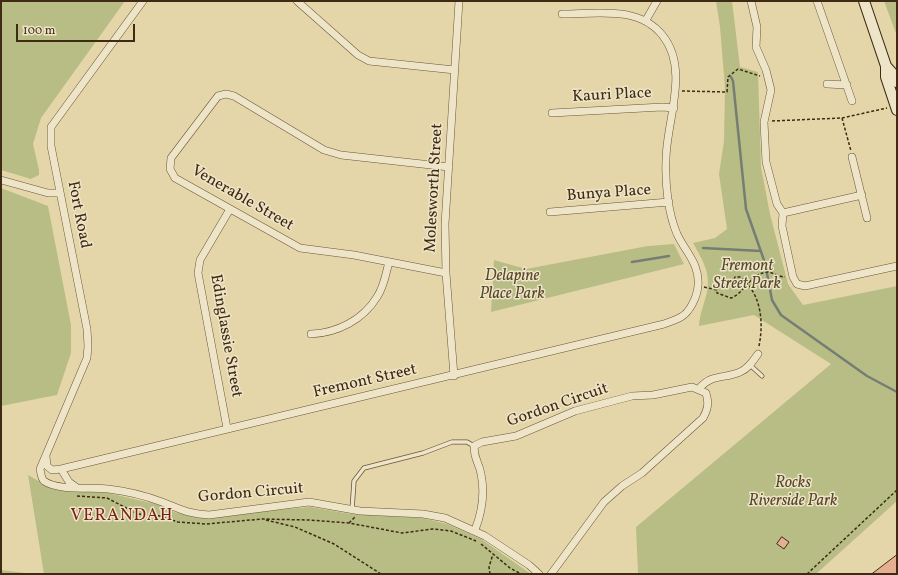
<!DOCTYPE html>
<html>
<head>
<meta charset="utf-8">
<style>
	body { margin:0 }
	#map { position:relative; width:898px; height:575px; overflow:hidden; background:#e5d6aa; font-family:Vollkorn,serif }
	canvas { display:block }
	.frame { position:absolute; inset:0; border:2px solid #3f2b13; pointer-events:none }
	.scale { position:absolute; left:16px; top:24px; width:119px; height:18px; box-sizing:border-box; border:2px solid #3f2b13; border-top:0; padding-left:5px; font-size:12px; line-height:14px; white-space:nowrap; color:#3f2b13; -webkit-text-stroke:3px #eee4c8; paint-order:stroke }
</style>
</head>
<body>
<div id="map">
<canvas width="898" height="575"></canvas>
<div class="frame"></div>
<div class="scale">100 m</div>
</div>
<script>
const context = document.querySelector('canvas').getContext('2d');
context.lineJoin = 'round';
function fillPath(path, color) { context.fillStyle = color; context.fill(path, 'evenodd'); }
function trace(path, color, width, dash) { context.strokeStyle = color; context.lineWidth = width; context.lineCap = dash ? 'butt' : 'round'; context.setLineDash(dash || []); context.stroke(path); }
function write(font, color, halo, rows, align = 'center') {
  context.font = font + ' Vollkorn,serif'; context.lineWidth = 3; context.setLineDash([]); context.textBaseline = 'middle'; context.strokeStyle = halo; context.fillStyle = color; for (const [text, x, y, turn = 0] of rows) {
    context.save(); context.translate(x, y); context.rotate((+turn || 0) * Math.PI / 180); context.textAlign = isNaN(turn) ? turn : align; if (halo) context.strokeText(text, 0, 0); context.fillText(text, 0, 0); context.restore();
  }
}
fillPath(new Path2D(`
	M1,1H125L41,118L33,144L39,170V175L31,179L1,170Z
	M716,1H732L740,67L758,72L761,167L770,214L788,284L803,305L897,286V501L816,574H638L636,527L831,364L754,315L699,326C700,312 704,305 707,292C711,273 702,259 693,243L715,238L727,229L719,174L724,141L725,88L720,27Z
	M884,1H897V36Z
	M1,188L48,206L71,325V353L57,395L1,406Z
	M674,244L684,264L491,312L494,260L526,269L648,246Z
	M28,475L53,489L108,493L164,506L174,512L197,517L310,507L351,514L422,518L447,524L481,539L531,574H44Z
	M1,570L33,574H1Z`), '#b8bd86');
trace(new Path2D(`
	M731,77L733,81L746,209L765,263L772,300L781,315L867,376L897,392
	M703,248L761,251
	M632,262L669,256`), '#767e74', 2.5);
const building = new Path2D(`
	M782,537L789,542L784,549L777,544Z
	M897,555V574H872Z`);
fillPath(building, '#e5af90');
trace(building, '#3f2b13', 1);
const lane = new Path2D(`
	M750,365L762,376
	M352,510L354,481L364,468L423,453L452,442H467L474,446`);
const street = new Path2D(`
	M143,1L51,127V146L87,329L88,346L87,358L40,469C41,473 41,478 44,481C58,491 91,487 108,489C126,491 146,496 162,502C181,509 188,514 209,515L309,502L360,511L423,514L445,518L485,536L529,565L539,574
	M297,1L358,55L369,61L455,70
	M751,1L757,27L756,47L766,70L771,90L764,122L766,162L777,204L783,213L782,226L793,277L797,284L805,286L897,266
	M817,1L852,101
	M646,20L657,1
	M827,84L847,85
	M552,113L662,107L674,108
	M852,157L867,218
	M1,180L48,193H60
	M550,212L669,202
	M783,213L862,195
	M446,273L354,255L300,248L175,178L170,169L171,158L218,96L226,94L234,96L324,150L341,155L449,167
	M311,334C337,333 363,320 377,297C384,287 386,273 389,262
	M454,376L446,273L445,224L459,1
	M699,389C710,374 724,379 740,372C748,369 753,361 758,354
	M227,428L198,273L200,260L230,209
	M46,456L47,466L52,470L61,469L664,324C669,322 676,320 681,317C690,312 697,297 698,286C700,264 686,253 677,234C668,213 665,183 666,160C666,122 690,70 663,36C639,5 596,14 562,14
	M61,469L69,482L76,487
	M475,530C482,512 485,493 481,474C479,462 474,460 474,446L482,442L516,436L575,411L632,396L653,395L692,387L706,393C709,403 708,409 703,418L642,473L622,486L604,502L551,574`);
const secondary = new Path2D(`
	M864,1L886,66V77L897,110
	M886,66L894,75L897,82`);
trace(lane, '#685639', 5);
trace(street, '#685639', 8);
trace(secondary, '#3f2b13', 12);
trace(new Path2D(`
	M682,91L727,92L728,77L738,69L760,76
	M842,118L851,151
	M772,121L842,118L887,108
	M704,287L717,290V293L731,298C745,293 749,274 767,272C773,272 779,277 785,277
	M717,290L715,288L720,285L732,288L735,277H740C761,293 764,321 759,346
	M77,496L107,498L138,514L160,516L178,522L206,524L262,519L309,520L349,523L402,533L433,529L451,531L476,541
	M266,520L295,527L334,544L381,574
	M349,523L355,517
	M481,544L510,568L521,574
	M490,574L489,567L493,554
	M807,574L897,490`), '#3f2b13', 1.5, [3, 2]);
trace(lane, '#eee4c8', 3.5);
trace(street, '#eee4c8', 7);
trace(secondary, '#eee4c8', 10);
write('16px', '#3f2b13', '#eee4c8', [
	["Kauri Place",612,96,-3],
	["Molesworth Street",435,188,-87],
	["Bunya Place",609,194,-4],
	["Venerable Street",242,199,30],
	["Fort Road",78,215,79],
	["Edinglassie Street",225,336,80],
	["Fremont Street",365,382,-13],
	["Gordon Circuit",558,406,-19],
	["Gordon Circuit",251,494,-5]
]);
write('italic 16px', '#57482a', '#eee4c8', [
	["Fremont",747,267],
	["Street Park",747,285],
	["Delapine",512,277],
	["Place Park",512,295],
	["Rocks",793,484],
	["Riverside Park",793,502]
]);
context.letterSpacing = '1px';
write('17px', '#7a1f14', '#eee4c8', [
	["VERANDAH",122,517]
]);
context.letterSpacing = '0px';
</script>
</body>
</html>
